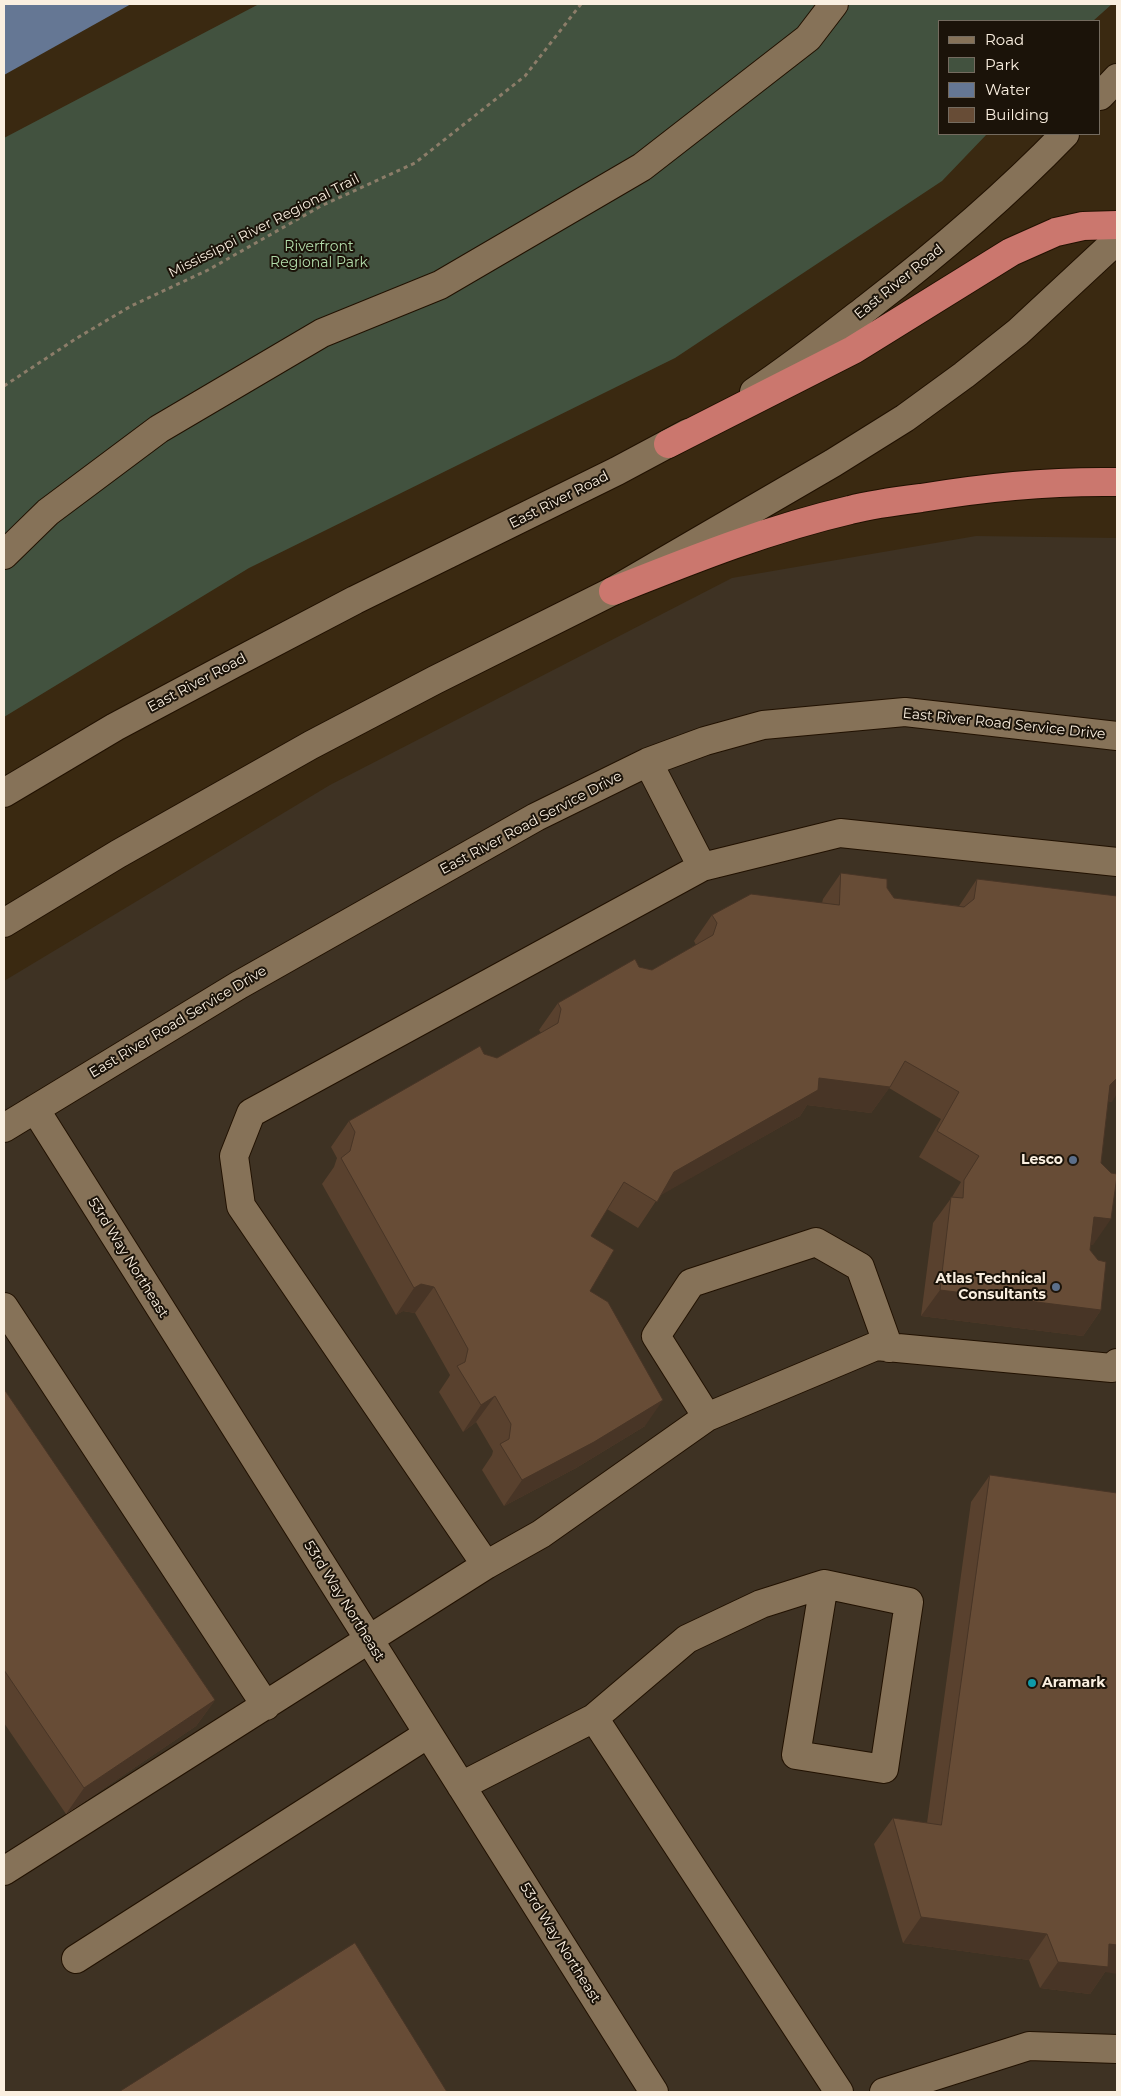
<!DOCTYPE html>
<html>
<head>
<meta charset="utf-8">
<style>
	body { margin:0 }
	#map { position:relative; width:1121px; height:2096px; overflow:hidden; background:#3a2911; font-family:Montserrat,sans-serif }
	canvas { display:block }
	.frame { position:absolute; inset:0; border:5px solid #faefe0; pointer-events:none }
	.legend { position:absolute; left:938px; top:20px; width:162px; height:115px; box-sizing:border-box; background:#1b1309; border:1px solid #746b5f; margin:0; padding:6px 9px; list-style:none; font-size:15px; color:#faefe0 }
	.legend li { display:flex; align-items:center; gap:10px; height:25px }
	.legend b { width:25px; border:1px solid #746b5f }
</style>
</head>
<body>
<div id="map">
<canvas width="1121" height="2096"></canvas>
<div class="frame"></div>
<ul class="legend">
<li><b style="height:6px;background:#867258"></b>Road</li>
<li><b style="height:14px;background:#42523f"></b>Park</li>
<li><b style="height:14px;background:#657794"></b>Water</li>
<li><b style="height:14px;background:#674c36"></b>Building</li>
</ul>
</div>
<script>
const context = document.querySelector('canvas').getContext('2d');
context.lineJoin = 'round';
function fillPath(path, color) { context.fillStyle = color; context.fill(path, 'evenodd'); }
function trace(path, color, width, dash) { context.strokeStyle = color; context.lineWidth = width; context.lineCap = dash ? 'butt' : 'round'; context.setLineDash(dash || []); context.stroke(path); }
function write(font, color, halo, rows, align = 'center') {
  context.font = font + ' Montserrat,sans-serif'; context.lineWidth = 4; context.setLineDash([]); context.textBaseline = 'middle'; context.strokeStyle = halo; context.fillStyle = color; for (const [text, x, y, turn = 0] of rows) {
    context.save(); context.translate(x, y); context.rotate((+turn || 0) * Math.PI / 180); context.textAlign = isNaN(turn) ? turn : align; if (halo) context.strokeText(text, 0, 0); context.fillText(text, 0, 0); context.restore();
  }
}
fillPath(new Path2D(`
	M976,536L1117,538V2092H4V981L330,785L732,578Z`), '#3e3223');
fillPath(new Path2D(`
	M259,4H1112L1093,21H940V134H987L942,181L675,358L249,568L4,717V138Z`), '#42523f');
fillPath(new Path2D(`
	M4,4H131L4,75Z`), '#657794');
const minor = new Path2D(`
	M1100,96L1117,78
	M754,392C793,366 831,336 867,308C937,254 1004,197 1065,134
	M4,555L48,512L159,429L322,333L440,285L642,167L808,38L834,4
	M648,762L702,867
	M4,793L115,727L233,664L355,600L617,471L688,433
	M4,923L118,854L311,745L435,680L613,591L833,463L905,418L964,375L1018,332L1117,240
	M35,1109L654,2092
	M4,1128L239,985L536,817L648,762L705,741L763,725L905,712L1117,736
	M4,1307L266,1706
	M707,1417L656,1336L691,1283L816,1242L860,1267L889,1348
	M486,1565L241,1206L234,1156L251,1113L702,867L840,833L1117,862
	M594,1718L839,2092
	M461,1786L594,1718L687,1639L761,1604L824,1584L909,1602L884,1769L796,1755L824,1584
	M4,1871L486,1565L541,1534L707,1417L876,1346L1112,1368L1117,1363
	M76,1959L428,1734
	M884,2092L1029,2046L1117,2049`);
const highway = new Path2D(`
	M668,444L853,350L1011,252L1056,232L1083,226L1117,225
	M613,591C691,560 768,529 850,510C873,504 897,501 921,498C986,487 1051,481 1117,482`);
trace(minor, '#211100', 30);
trace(highway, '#211100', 30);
trace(new Path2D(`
	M4,386L77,338L131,306L208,270L321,206L415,163L525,76L581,4`), '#8c7d69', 3, [4, 4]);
trace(minor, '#867258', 28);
trace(highway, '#cb776e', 28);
fillPath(new Path2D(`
	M841,873L887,888L894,898L959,906L977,879L1112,1102L1108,1101L1101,1163L1093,1245H1090V1250L1101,1310L1083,1336L921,1316L933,1223L952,1197L961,1182L919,1157L941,1119L889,1088L871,1113L807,1105L800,1116L660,1195L638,1228L607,1209L591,1236L590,1291L645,1426L576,1468L504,1506L482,1470L492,1455L493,1451L476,1422L463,1432L439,1392L449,1377L450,1375L415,1313L403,1311L396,1315L322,1184L334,1167L337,1158L331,1147L349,1121L484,1054L497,1058L541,1033L539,1030L558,1003L639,967L652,970L696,945L694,941L712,915L822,903L823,899Z
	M4,1389L215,1700L196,1726L66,1814L4,1723Z
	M990,1475L1105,1972L1090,1994L1040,1988L1029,1960L903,1943L874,1844L893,1818L927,1823L971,1502Z`), '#59412e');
fillPath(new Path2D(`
	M819,1078L890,1087L871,1113L807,1105L800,1116L656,1198L674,1172Z
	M1117,1078V1094L1112,1102L1103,1100L1110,1085Z
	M1094,1217L1111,1219L1093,1245L1076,1243Z
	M421,1284L434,1287L415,1313L403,1311L396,1315L414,1288Z
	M940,1290L1101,1310L1083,1336L921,1316Z
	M495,1396L476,1422L463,1432L481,1405Z
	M663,1400L645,1426L576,1468L504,1506L522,1480Z
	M215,1700L196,1726L66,1814L84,1788Z
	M921,1917L1047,1934L1029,1960L903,1943Z
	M1109,1944L1117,1945V1974L1105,1972L1090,1994L1040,1988L1058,1962Z`), '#483526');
const building = new Path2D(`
	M841,873L887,879V888L894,898L964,907L974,899L977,879L1117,896V1078L1110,1085L1101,1163L1111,1173L1117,1174V1176L1111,1219L1094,1217L1090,1250L1098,1260L1106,1262L1101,1310L940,1290L951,1197L963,1198L964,1180L979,1156L937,1131L959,1092L905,1061L890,1087L819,1078L818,1090L674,1172L657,1202L624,1182L591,1236L614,1250L590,1291L608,1302L663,1400L594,1442L522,1480L500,1444L509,1439L511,1424L495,1396L481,1405L457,1366L465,1362L468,1349L434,1287L421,1284L414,1288L341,1158L350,1151L355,1132L349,1121L480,1046L484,1054L497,1058L558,1023L561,1009L558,1003L635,959L639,967L652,970L713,935L717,923L712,915L751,894L839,905Z
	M4,1389L215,1700L84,1788L4,1670Z
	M990,1475L1117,1493V1945L1109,1944L1108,1967L1058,1962L1047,1934L921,1917L893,1818L941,1825Z
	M355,1943L447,2092H119Z`);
fillPath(building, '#674c36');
trace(building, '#483526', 1);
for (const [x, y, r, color] of [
	[1073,1160,5,"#5c6f8a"],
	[1056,1287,5,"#5c6f8a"],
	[1032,1683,5,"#0f9aa8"]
]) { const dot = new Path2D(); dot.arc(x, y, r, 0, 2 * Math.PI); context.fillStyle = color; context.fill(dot); trace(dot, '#1b1309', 2); }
write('14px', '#faefe0', '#1b1309', [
	["Mississippi River Regional Trail",264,226,-27],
	["East River Road",899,282,-39],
	["East River Road",559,500,-27],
	["East River Road",197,683,-28],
	["East River Road Service Drive",1004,724,6],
	["East River Road Service Drive",531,823,-28],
	["East River Road Service Drive",178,1022,-31],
	["53rd Way Northeast",128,1258,58],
	["53rd Way Northeast",344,1601,58],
	["53rd Way Northeast",560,1943,58]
]);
write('14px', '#b3ddab', '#1b1309', [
	["Riverfront",319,247],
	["Regional Park",319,263]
]);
write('bold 14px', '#faefe0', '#1b1309', [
	["Lesco",1063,1160],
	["Atlas Technical",1046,1279],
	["Consultants",1046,1295],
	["Aramark",1042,1683,"left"]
], 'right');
</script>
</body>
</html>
